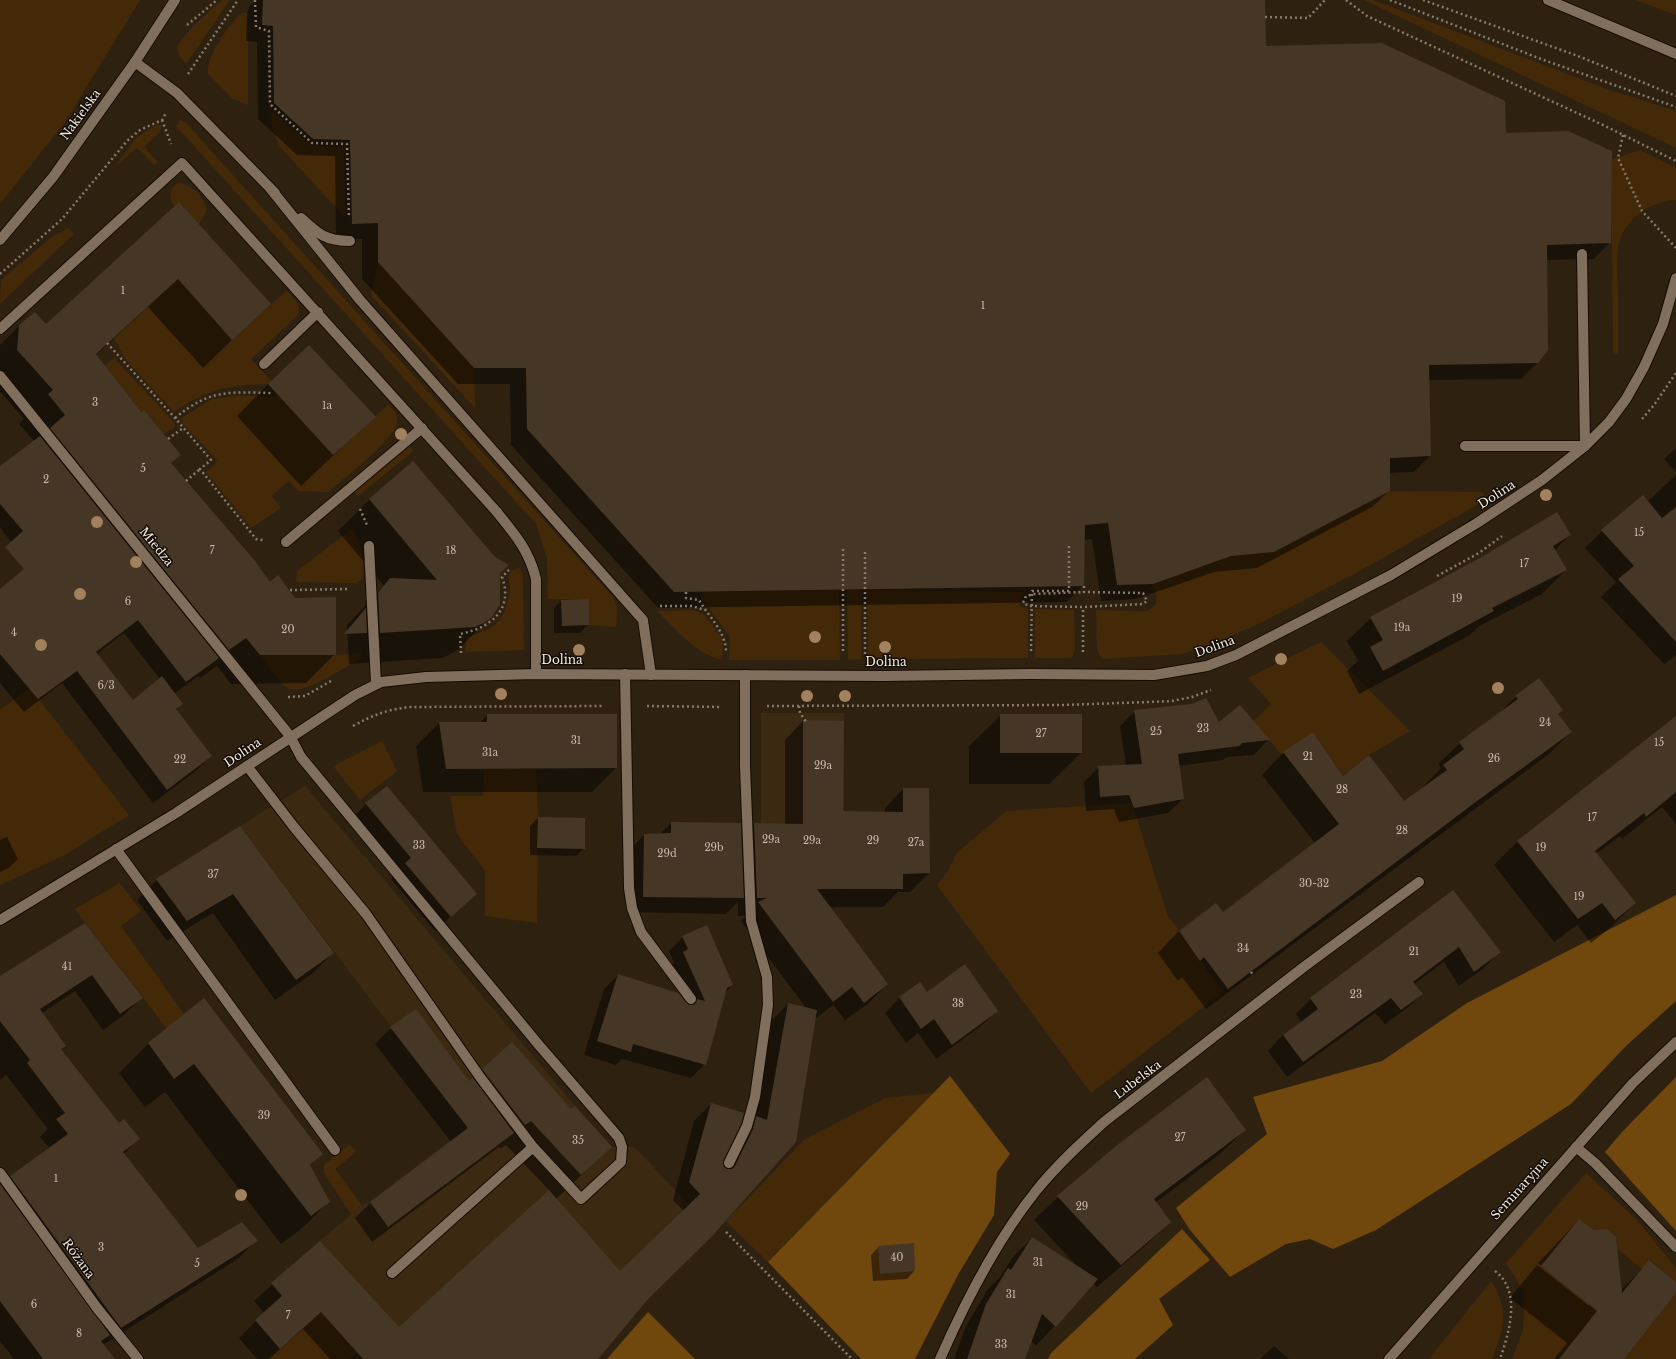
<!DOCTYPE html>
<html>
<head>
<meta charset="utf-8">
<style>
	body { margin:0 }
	canvas { display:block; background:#2f2110 }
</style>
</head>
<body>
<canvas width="1676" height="1359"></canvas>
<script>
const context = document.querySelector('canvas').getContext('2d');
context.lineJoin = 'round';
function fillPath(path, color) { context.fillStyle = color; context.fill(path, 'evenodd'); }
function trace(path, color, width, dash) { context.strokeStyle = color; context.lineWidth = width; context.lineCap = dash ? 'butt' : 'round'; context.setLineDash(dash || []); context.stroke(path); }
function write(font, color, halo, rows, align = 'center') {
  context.font = font + ' "Libre Baskerville",serif'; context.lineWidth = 3; context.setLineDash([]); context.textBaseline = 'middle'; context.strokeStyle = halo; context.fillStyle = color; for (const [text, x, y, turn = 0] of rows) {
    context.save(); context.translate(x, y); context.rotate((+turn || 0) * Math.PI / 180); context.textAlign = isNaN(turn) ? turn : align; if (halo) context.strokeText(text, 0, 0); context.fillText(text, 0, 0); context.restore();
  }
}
fillPath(new Path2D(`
	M761,713H844V889L817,890L761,823Z
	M305,786L575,1106L612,1147H634L716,1233L648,1299L598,1359H363L284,1272L362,1205L370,1202L467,1128L240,826Z`), '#3c2912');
fillPath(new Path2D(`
	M0,0H140L65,122L0,204Z
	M222,0H230L186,64L179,55L177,46L191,28Z
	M1364,0H1373L1381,3L1604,88L1676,111V148Z
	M1636,0H1676V15Z
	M242,13H248V105L233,99L208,74C205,59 230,22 242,13Z
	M271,110L311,145L344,148L345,217L280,147L272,128Z
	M180,120L186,123L613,597L617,607L616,627L589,625V599H548L547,558L536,524L176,126Z
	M158,124L162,125L159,133L144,147L158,162L154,165L137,148L114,167L137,137Z
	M1640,150L1676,168V200C1651,201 1626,217 1619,243C1615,259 1618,278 1618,295C1618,314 1618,333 1618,353L1616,355L1613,354L1611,160Z
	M180,183C193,185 204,198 207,210L199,224L174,207L170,198L172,188L176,184Z
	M68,228L74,234L0,304L1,280L48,240Z
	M378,262L474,368L475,408L371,295Z
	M178,279L232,339L286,291C293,297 302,305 298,315L251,359L271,381L268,384C257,385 247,384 237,386C213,389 193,398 174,412L126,360L113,337Z
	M114,358L172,420L175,424L174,428L164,434L144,410L141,412L105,366Z
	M233,396H279L333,455L389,404C393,410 399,416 397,423C392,442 344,478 328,492L298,491L289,481L271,496L281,508L251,528L206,472L216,463L217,460L179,420L210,400Z
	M409,443L413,451L358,496L352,490Z
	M1390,491L1481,492L1484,494V497L1475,506L1356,573L1256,625L1224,639L1182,654L1102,659L1097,650L1096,610L1145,611L1149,610L1156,604L1157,598L1153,584L1231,556L1274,552Z
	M352,529C361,544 366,562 362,579L356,583L296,582L297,571Z
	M520,567L523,579L524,650L466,652V637C488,631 502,626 508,601C510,593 511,584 508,576L512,571Z
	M839,590L840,660H729L730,637L701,596L705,592Z
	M847,590H861V659L848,660Z
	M867,590L1025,592L1019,600L1020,607L1028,609V658L868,659Z
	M1035,609L1074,610L1075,650L1071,658H1035Z
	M694,610L705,615L723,640L722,660C693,652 678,631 657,611Z
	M1321,642L1410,731L1369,755L1343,775L1313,732L1281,754L1253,721L1271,704L1248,678Z
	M361,653V658C347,666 301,697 288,688C277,681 268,666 260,655H336Z
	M30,688L129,815L63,856L0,885V710Z
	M382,741L397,771L360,800L333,766Z
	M484,768L536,769L538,817L537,923L485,916V871L457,834L450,796H483Z
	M1132,803L1167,914L1223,992L1091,1093L937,885L948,871L957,853L1006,811Z
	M120,883L141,911L121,926L184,1014L215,1067L204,1077L75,909Z
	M933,1093L768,1262L726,1221L805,1139L885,1098Z
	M350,1144L356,1152L335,1169L362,1205L351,1214L324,1173V1165Z
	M1586,1173L1637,1220L1676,1268V1282L1650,1260L1642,1269L1614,1246L1617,1242L1616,1237L1607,1229L1598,1233L1579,1219L1541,1266L1597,1311L1559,1359H1512L1523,1330L1524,1315L1523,1290L1506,1263Z
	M1491,1281C1510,1310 1504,1329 1492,1359H1429Z
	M1676,1293V1359H1624Z
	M321,1312L357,1353L350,1359H267Z`), '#432907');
fillPath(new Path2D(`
	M1676,895V1001L1626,1046L1571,1104L1376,1230L1333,1249L1310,1239L1286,1244L1230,1277L1190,1230L1176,1208L1267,1134L1253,1097L1382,1061L1467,1003Z
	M950,1076L1010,1154L997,1172L994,1215L959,1273L915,1359H861L768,1262Z
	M1676,1077V1231L1605,1152L1623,1131Z
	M1182,1229L1210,1260L1159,1299L1173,1325L1135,1359H1048L1051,1353Z
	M648,1312L695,1359H607Z`), '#70470d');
fillPath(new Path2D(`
	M256,0H1264L1265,47L1505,134L1610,242L1594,259L1546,260L1537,363L1521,379L1428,380L1430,456L1414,472L1389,473V491L1372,507L1257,568L1214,572L1136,599L1101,601L1092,539L1084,540L1083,585L1067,602L658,608L511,445L510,384H458L362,279V239H336L335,156L297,155L258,119L257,42L246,41L247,13L250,6Z
	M179,204L269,304L203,368L148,307L96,355L141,413L179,455L171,464L270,584L335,654L306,683L231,684L217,666L200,678L198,676L174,694L181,704L176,710L211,756L197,770L153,803L62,683L24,712L0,683V591L40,581L0,527V468L34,441L19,424L24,419L0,392V345L19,326H46ZM124,633L160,679L133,701L97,654Z
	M268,384L374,417L301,486L237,416Z
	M1676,448V472L1664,459Z
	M413,462L494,558L499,573L491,616L460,648L451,654L442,658L349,664L347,625L384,586L338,531L369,500Z
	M1676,475V655L1664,664L1601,597L1616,582L1585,548L1602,531L1647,502Z
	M1570,535L1554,551L1566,570L1542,594L1479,626L1470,635L1359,694L1347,671L1358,661L1347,641L1371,618Z
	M562,600L588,625L580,633H554V608Z
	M1516,696L1557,714L1571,732L1549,754L1206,1009L1182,977L1178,981L1158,953L1179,931L1223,914L1315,843L1262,775L1283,753L1313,733L1343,777L1404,803L1423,789L1422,788L1441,768L1438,764L1460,743L1497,716Z
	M1240,707L1268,740L1254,755L1227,757L1223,760L1178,766L1183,799L1168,813L1119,822L1114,809L1086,811L1084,782L1099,767L1126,766L1120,726L1135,711L1219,724Z
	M487,715H616V768L592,792H423L416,746L439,723H480Z
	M1001,715L1081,753L1049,784H969V746Z
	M1676,717V824L1662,807L1622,839L1620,836L1596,854L1635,903L1611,927L1591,943L1577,925L1554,942L1494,865L1518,841Z
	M803,721L842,812H885V808L903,789L929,873L910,892H898L883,907H829L887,984L869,1003L845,1020L833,1005L815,1019L795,1142L646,1300L597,1359H330L303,1329L269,1359H257L239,1338L264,1313L254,1301L320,1242L399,1329L550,1191L506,1145L500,1149L499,1147L372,1242L355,1218L370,1203L451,1142L375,1044L391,1028L469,1082L483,1070L571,1110L611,1147L556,1199L620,1272L684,1211L673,1200L694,1121L711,1104L723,1168L725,1169L736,1147L753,1122L771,1021L788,1004L806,1008L741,921L746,916H738V902L726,914L627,912L628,851L644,835L660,834L671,823L740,838L754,824H785V740Z
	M366,804L475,894L435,931L391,879L396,873L351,819Z
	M538,818L584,848L576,856L530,855V826Z
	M240,828L333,953L313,973L275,1000L213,913L167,941L137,900L157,880Z
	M7,837L18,859L10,867L0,872V840Z
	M1453,892L1499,952L1484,968L1459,986L1444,962L1414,984L1422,994L1406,1009L1385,1024L1375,1013L1287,1077L1268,1051L1283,1035L1301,1022L1296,1014L1311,999Z
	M85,924L141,998L124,1015L103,1030L75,991L42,1013L65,1045L61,1049L119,1124L138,1139L124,1154L197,1249L256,1241L239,1258L103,1345L114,1359H14L0,1341V1186L1,1187L11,1177L50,1149L40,1137L48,1129L6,1075L0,1080V977Z
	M683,937L732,985L725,993L705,1064L691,1078L622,1059L616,1065L584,1055L604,989L618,975L686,1003L670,966L674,963L669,951Z
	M920,983L927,993L997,1011L982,1025L936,1059L918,1033L906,1043L885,1013L899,998Z
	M204,1000L322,1154L310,1166L329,1202L300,1230L281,1244L165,1092L145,1107L119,1073L148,1044Z
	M1245,1130L1221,1153L1155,1203L1170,1222L1146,1245L1097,1287L1093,1283L1036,1346L1031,1341L1024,1359H954L966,1326L988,1289L1000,1277L1012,1258L1032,1238L1076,1265L1034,1220L1058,1197L1116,1147Z
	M1579,1220L1621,1290L1649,1262L1676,1283V1292L1622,1359H1554L1567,1343L1510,1298L1537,1265L1589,1306V1304L1538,1263Z
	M879,1247L914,1271L907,1279L873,1281L871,1255Z
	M1274,1346L1289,1359H1260Z`), '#0007');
fillPath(new Path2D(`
	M263,0H1265L1266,46L1382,43L1505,101L1506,133L1568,131L1612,151L1611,243L1547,245L1548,350L1538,363L1429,365L1431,456L1390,458V491L1274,552L1231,556L1153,584L1117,585L1108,523L1085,525L1084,586L674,592L527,429L526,368H474L378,262V223L352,224L350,140L313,139L274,103L273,26L262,25Z
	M179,202L271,304L232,340L178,279L96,354L141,412L144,410L181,455L171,463L255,561L270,582L278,575L295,598L336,597V655H260L246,638L229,650L50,428L65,415L48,394L53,390L17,350L19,325L35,312L46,324Z
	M309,345L376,417L333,455L268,384Z
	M40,436L219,658L186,682L138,620L96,652L133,700L162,676L183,704L176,709L212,756L167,790L77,671L38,699L0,654V589L24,569L5,547L23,531L0,504V466Z
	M413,461L495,557L509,565L500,573V604L492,617L484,623L475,627L380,633L378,593L390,578L437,580L369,499Z
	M1643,495L1662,518L1676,507V642L1618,579L1634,566L1601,530Z
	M1557,512L1571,535L1553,546L1567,570L1492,608L1494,611L1383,671L1370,647L1383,640L1370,617L1480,558Z
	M589,599V625L562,626L561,600Z
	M366,608L367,633L344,634Z
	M1539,678L1563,710L1558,714L1572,732L1477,801L1228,989L1204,957L1200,961L1179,931L1216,903L1223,912L1339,824L1283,752L1313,732L1343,776L1369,755L1404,801L1447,770L1443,765L1464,749L1459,742L1518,699L1515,696Z
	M1206,698L1219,722L1240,705L1270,740L1242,743L1239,746L1178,754L1184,799L1134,808L1129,795L1100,797L1098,766L1142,764L1134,710L1192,704Z
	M487,714H617V768L446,769L439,722H487Z
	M1000,714H1082V753H1000Z
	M1676,716V792L1646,817L1644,813L1595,851L1636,903L1615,920L1602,903L1578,919L1517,841Z
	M803,720L844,721L843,811L903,812V788H929L930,873L903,874V889H817L888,984L864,1003L852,987L833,1002L758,902L767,898H757L754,823L803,824Z
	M387,786L477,894L451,917L405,863L411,858L365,803Z
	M538,817L585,818V849L537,848Z
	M671,822L741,823L744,898L643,897L644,834L671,833Z
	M240,826L334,953L296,980L233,894L187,921L156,879Z
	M1453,890L1501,952L1474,972L1459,947L1413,982L1423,994L1401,1010L1391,998L1303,1062L1283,1035L1318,1009L1310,998Z
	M85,923L143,998L120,1014L92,975L40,1009L66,1046L61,1049L119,1123L124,1119L140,1139L123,1152L198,1248L242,1222L258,1241L121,1328L10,1176L68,1134L56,1119L65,1113L27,1063L30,1060L0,1021V976Z
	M707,925L733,985L727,988L706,1065L633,1044L631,1052L597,1041L618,974L678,993L689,1005L695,1004L697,999L705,1001L683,952L688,949L682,936Z
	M965,964L998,1011L952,1045L934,1019L921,1029L899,997L920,982L927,992Z
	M204,998L323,1154L310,1165L330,1202L311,1216L194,1064L174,1079L148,1043Z
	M788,1003L817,1010L796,1142L712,1236L648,1299L598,1359H363L321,1312L280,1349L255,1320L282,1296L271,1283L320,1241L399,1327L549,1190L620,1271L700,1194L689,1182L711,1103L744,1113L741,1124L723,1161V1166L727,1169H732L735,1166L753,1129L756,1116L767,1120Z
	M416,1009L469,1081L473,1078L514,1133L388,1227L370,1202L468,1128L390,1027Z
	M512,1042L571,1109L575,1106L612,1147L581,1175L531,1121L525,1125L482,1069Z
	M1207,1077L1246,1130L1154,1199L1171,1222L1121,1265L1057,1196L1116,1146Z
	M0,1184L110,1335L101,1341L115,1359H43L0,1301Z
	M1579,1219L1594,1230L1607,1229L1616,1237L1622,1293L1649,1260L1676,1282V1293L1624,1359H1559L1597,1311L1541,1266Z
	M1032,1237L1098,1279L1056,1327L1042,1314L1025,1359H967L986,1304L1008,1268L1011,1270Z
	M914,1243L915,1271L880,1274L878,1246Z`), '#463625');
const service = new Path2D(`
	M135,62L177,93L275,193
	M270,188L360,300L643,620L651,675
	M301,218C318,234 326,241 350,241
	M0,329L182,163L496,511C514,533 529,550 536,579V674
	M264,364L318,312
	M1465,446H1585L1582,254
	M286,542L422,428
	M369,546L376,683
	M625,674L629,888L632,908L641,932L691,999
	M247,766L294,827L366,914L480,1077L533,1147L581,1199L621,1162L622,1147L619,1138L538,1044L301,757L290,736
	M116,849L335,1150
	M1576,1147L1595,1163L1676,1247
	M729,1163L747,1126L755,1097L768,1005L767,977L751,921L745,766V675
	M392,1273L533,1147`);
const minor = new Path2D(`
	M0,376L290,736
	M0,920L176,813L355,695L381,682L426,677L536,674L884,676L1030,674L1154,675L1207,666L1236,655L1391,575L1477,523L1542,480L1585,446L1609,422L1626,399L1644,367L1663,324L1676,278
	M0,1173L97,1308L138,1359
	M940,1359C966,1300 996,1241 1036,1191C1056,1166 1080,1144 1104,1122L1305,966L1419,882
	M1389,1359L1633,1083L1676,1042`);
const secondary = new Path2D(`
	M1548,0L1676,54
	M0,240L53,177L135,62L175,0`);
trace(service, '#170a00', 12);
trace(minor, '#170a00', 12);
trace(secondary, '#170a00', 12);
trace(new Path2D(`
	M255,0L256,27L269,31L270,104L312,143L347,144L349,218
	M1346,0L1367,16L1603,125L1676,161
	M1390,0L1541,59L1676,107
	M1423,0L1578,56L1676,96
	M1265,17L1308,18L1325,0
	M187,25L217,0
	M188,74L238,0
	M162,120L171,144
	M1623,135L1618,158L1642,211L1676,248
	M0,274L62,219L127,141L140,130L162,120L166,113
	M107,343L175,418L211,460L200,469L256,539L263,540
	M175,418C210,389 229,392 272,393
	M1642,419L1654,405L1676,373
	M168,439L183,428
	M186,481L200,469
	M360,509L367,525
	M843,549V654
	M1437,576L1479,553L1502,536
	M1084,586V592L1143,593L1147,601L1143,604L1083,607L1030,606L1023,603L1026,596L1034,594L1084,592
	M290,590L349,589
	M686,592V598L699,600C709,617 726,632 726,652
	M660,606H692L705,610
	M1031,651L1032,591H1069V546
	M1083,652V607
	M461,653L460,634C490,628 514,610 502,577L509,570
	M865,654V549
	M288,697L305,696L331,681
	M647,706L722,707
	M767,706L1063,705L1149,702L1172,701L1192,697L1211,690
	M799,706L800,713L807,723
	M353,726C373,715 386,710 409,707L602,706
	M1251,972L1254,976
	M726,1232L852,1359
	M1495,1271C1522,1291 1509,1333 1500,1359`), '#877a6d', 2.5, [2, 3]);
trace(service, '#806f5c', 10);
trace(minor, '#806f5c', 10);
trace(secondary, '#806f5c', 10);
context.fillStyle = '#a1815e';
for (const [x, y] of [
	[401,434],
	[1546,495],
	[97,522],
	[136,562],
	[80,594],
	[815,637],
	[41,645],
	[885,647],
	[579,650],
	[1281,659],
	[1498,688],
	[501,694],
	[807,696],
	[845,696],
	[241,1195]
]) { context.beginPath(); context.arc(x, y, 6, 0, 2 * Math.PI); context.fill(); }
write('10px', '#c7bcb0', null, [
	["1",123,291],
	["1",983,306],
	["3",95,403],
	["1a",327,406],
	["5",143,469],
	["2",46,480],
	["15",1639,533],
	["7",212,551],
	["18",451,551],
	["17",1524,564],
	["19",1457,599],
	["6",128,602],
	["19a",1402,628],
	["20",288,630],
	["4",14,633],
	["6/3",106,686],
	["24",1545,723],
	["23",1203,729],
	["25",1156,732],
	["27",1041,734],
	["31",576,741],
	["15",1659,743],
	["31a",490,753],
	["21",1308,757],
	["26",1494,759],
	["22",180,760],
	["29a",823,766],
	["28",1342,790],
	["17",1592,818],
	["28",1402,831],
	["29a",771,840],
	["29a",812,841],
	["29",873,841],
	["27a",916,843],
	["33",419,846],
	["29b",714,848],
	["19",1541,848],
	["29d",667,854],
	["37",213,875],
	["30-32",1314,884],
	["19",1579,897],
	["34",1243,949],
	["21",1414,952],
	["41",67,967],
	["23",1356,995],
	["38",958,1004],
	["39",264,1116],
	["27",1180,1138],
	["35",578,1141],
	["1",56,1179],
	["29",1082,1207],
	["3",101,1248],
	["40",897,1258],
	["31",1038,1263],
	["5",197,1264],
	["31",1011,1295],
	["6",34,1305],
	["7",288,1316],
	["8",79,1334],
	["33",1001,1345]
]);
write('12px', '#f2e8de', '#120c06', [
	["Nakielska",81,115,-54],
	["Dolina",1497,495,-33],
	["Miedza",156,547,51],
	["Dolina",1215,647,-20],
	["Dolina",562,661],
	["Dolina",886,663],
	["Dolina",243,753,-34],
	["Lubelska",1138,1080,-37],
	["Seminaryjna",1520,1189,-48],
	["Różana",78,1259,54]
]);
</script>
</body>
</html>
